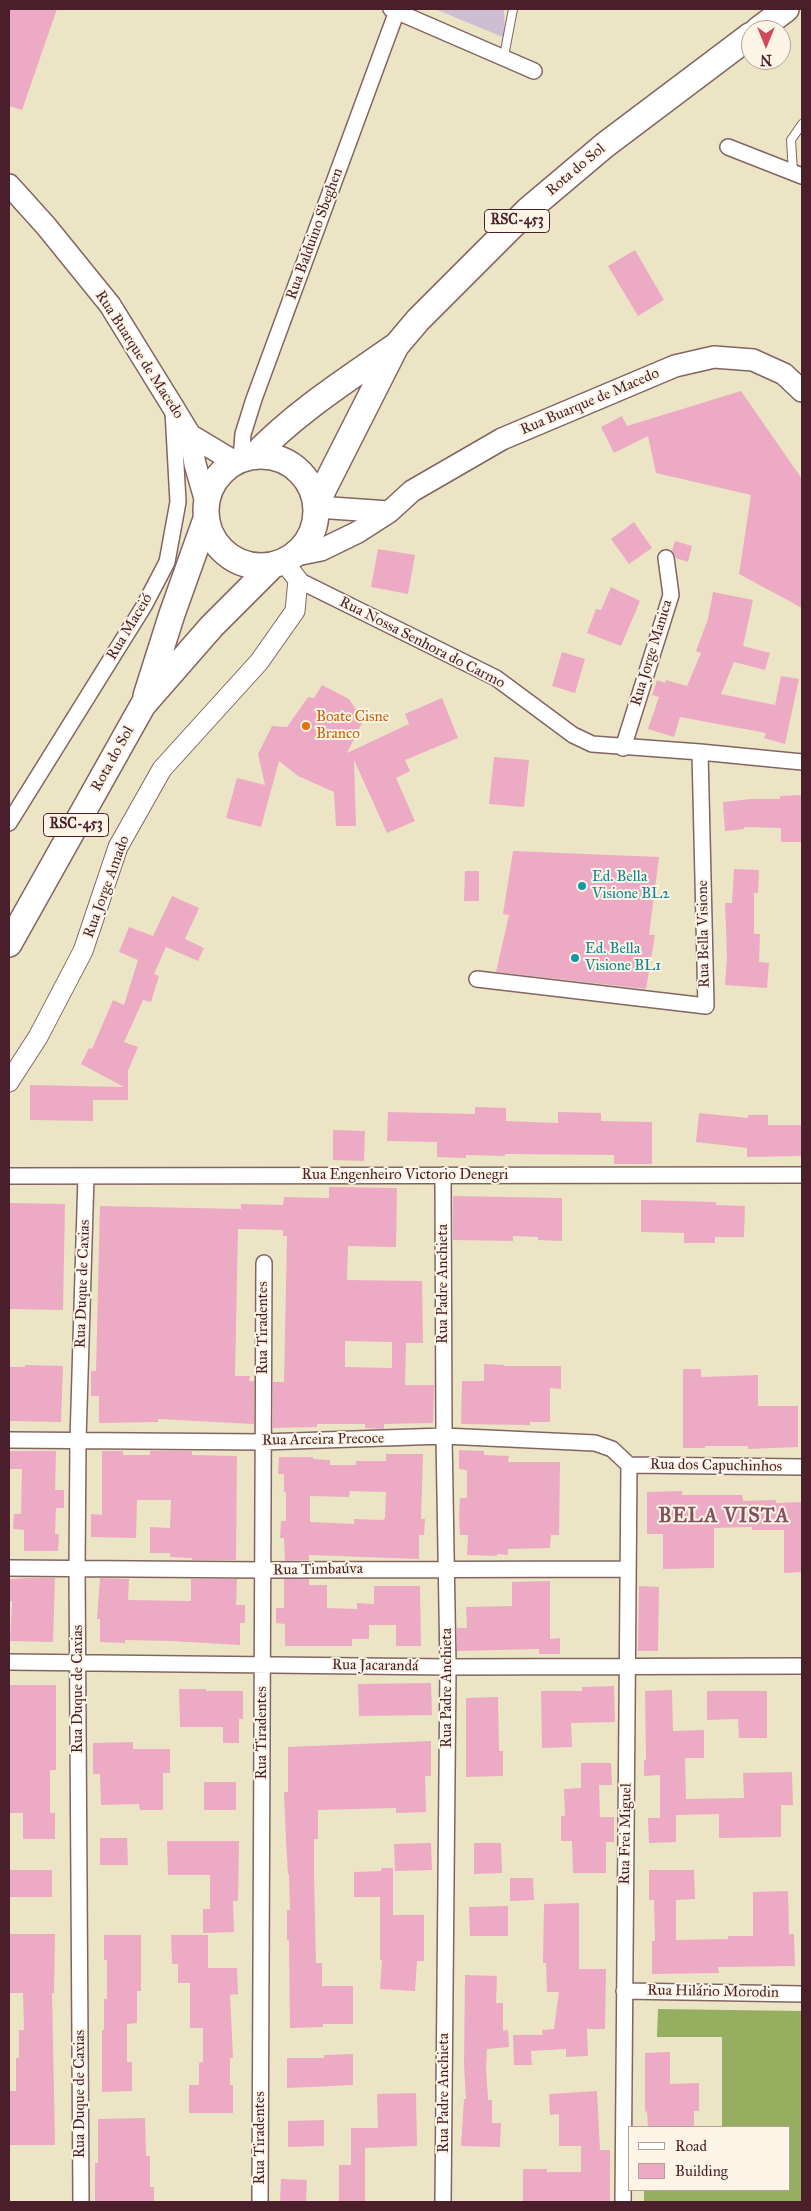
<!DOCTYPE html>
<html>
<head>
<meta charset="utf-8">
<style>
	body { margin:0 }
	#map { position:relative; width:811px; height:2211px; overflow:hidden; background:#ece5c5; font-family:"IM FELL Great Primer",serif }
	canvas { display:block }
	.frame { position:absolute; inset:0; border:10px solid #4a1f2b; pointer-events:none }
	.legend { position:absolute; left:628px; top:2126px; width:162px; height:65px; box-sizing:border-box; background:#fcf5e5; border:1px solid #b59f9b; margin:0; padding:6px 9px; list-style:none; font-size:15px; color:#4a1f2b }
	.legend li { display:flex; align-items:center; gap:10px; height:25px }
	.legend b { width:25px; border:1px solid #b59f9b }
	.north { position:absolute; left:741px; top:20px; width:50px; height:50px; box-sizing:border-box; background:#fcf5e5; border:1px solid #b59f9b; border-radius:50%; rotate:180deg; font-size:14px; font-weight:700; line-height:20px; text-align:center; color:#4a1f2b }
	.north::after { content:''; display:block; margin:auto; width:18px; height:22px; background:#d1495b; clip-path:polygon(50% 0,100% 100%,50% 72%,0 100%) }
</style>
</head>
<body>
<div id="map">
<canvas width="811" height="2211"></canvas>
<div class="frame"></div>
<ul class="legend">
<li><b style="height:6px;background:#fff"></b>Road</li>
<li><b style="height:14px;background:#ecaac5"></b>Building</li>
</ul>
<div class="north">N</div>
</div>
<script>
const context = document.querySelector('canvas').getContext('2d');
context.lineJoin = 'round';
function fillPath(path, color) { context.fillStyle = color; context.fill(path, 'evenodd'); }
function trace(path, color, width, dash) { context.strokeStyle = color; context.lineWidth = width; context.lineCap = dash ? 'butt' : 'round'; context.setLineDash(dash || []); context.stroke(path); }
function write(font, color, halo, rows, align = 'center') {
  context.font = font + ' "IM FELL Great Primer",serif'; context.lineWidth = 4; context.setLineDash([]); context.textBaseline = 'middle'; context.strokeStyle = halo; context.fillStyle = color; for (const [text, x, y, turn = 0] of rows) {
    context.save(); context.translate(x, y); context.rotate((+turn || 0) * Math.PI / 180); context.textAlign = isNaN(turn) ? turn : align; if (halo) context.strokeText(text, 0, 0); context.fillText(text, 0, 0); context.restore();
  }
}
fillPath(new Path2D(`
	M435,9H504L505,38Z`), '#cdbed2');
fillPath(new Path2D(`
	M658,2009L802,2011V2202H644V2190H790V2127H722V2037H657Z`), '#95ae60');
fillPath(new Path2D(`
	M9,9H57L22,110L9,106Z
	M635,250L664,300L638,316L608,266Z
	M741,391L802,479V608L739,574L751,495L656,473L648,436L614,453L601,427L622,416L627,426Z
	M634,522L652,548L629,564L611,539Z
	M675,541L692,546L688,562L676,558L672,551Z
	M378,549L415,555L408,594L371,587Z
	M611,587L640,601L621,646L587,633L596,609L601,610Z
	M713,592L753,600L743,646L770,653L765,670L734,662L721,694L775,705L781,676L799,679L785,744L764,738L766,733L680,717L674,737L648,729L659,697L652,695L657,680L665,683L666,680L687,686L701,653L696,651L708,619Z
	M562,652L585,659L575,693L552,686Z
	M322,685L349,699L363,721L347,753L409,724L405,714L442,698L458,738L405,760L410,771L396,778L415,821L387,833L354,760L356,826H336L334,792L298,776L279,761L261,827L226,818L237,778L265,785L258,754L272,726L287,727L308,697L314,698Z
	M494,757L529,760L524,807L489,804Z
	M802,795V842H781V828L744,827V829L725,831L723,802L751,799H780V796Z
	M513,851L659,857L649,935H655L646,989L496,972L509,915L503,914Z
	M734,869L759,870L758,893H754V934H760L759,962L769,963L767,988L725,985L727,956L725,903H732Z
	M465,871H479V901H464Z
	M172,896L199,908L185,939L204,948L198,961L166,947L154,974L159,976L151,1002L143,1000L124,1042L138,1047L128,1071V1100H93V1121L30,1120V1085L124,1087L81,1064L89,1048L92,1049L113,1000L124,1005L138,960L119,952L129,927L153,936Z
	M475,1107L506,1108V1121L558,1123V1112L601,1113V1121L652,1122V1164H614V1155L505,1154V1156L466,1155V1158L437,1157V1142L387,1141L388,1112L475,1114Z
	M699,1113L748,1118V1115H768V1125H802V1156L747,1157V1148L696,1142Z
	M333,1130L365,1131L364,1161L333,1160Z
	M329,1187L397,1188L396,1247L348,1246L347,1280L422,1281L423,1343H406L405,1385H434L433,1423L384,1424V1429L365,1428V1424H317V1427L273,1428V1382H284L287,1236H283V1230L238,1229L235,1376H250L249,1381H254V1424L158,1419V1422L99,1423V1396H91V1371H96L100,1206L241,1209V1204L283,1205L284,1197L329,1198ZM345,1341L392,1342V1368L345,1367Z
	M453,1196L562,1198V1241L538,1240V1237L513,1236V1241L453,1240Z
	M641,1200L716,1202V1205L745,1206L744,1237H715V1243H684V1233L641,1232Z
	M9,1203L65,1204L63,1310L9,1309Z
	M484,1364L504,1365V1366H561V1389L550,1388V1422H530V1425L461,1424L462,1381H484Z
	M25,1365L63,1366L61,1422L9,1421V1367H25Z
	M683,1369H701V1377L758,1375V1406H798V1447L748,1449V1446H705V1448H683Z
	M459,1450L484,1451V1455L509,1456L508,1462H560L559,1535H551L550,1548L508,1549V1555L497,1554V1556L467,1555L468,1535H460L459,1516L460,1498H467V1470L459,1469Z
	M9,1451H56L55,1490H64V1508H56L55,1534H59L58,1551H24V1530L13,1529L14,1514H21L22,1469H9Z
	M102,1451H123V1455H150V1451H192V1455L237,1456L236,1560H192V1558L170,1557V1553H150V1527L170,1528L171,1500H137L136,1538L91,1537V1514L102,1515Z
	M386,1454H423L421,1519H425L424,1535H419V1559L309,1555V1560L285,1561L284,1538H280L281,1521H286V1492H284V1474H278L279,1457H313V1459L330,1460V1465H356V1461H386ZM350,1491L386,1492L385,1518L383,1520L354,1519V1524L310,1522V1496L349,1497Z
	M682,1491V1495H742L743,1501L776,1500V1503L802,1502V1572L784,1573V1530H752V1527L714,1528V1568L663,1569V1534H647V1492Z
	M28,1578H55L53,1642L10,1641L12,1601H9V1579Z
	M100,1578L129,1579L128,1600L191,1601V1579H237L236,1605H245V1623H240V1645L171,1641L125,1640V1643L100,1642V1619H97Z
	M284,1579H309V1585H327V1608L357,1609V1603L374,1604V1586H420L421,1646H396V1625H369V1639H352V1646H285V1624L276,1623V1608H284Z
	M550,1581V1639L560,1638V1654H539V1649L457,1651V1628H467L466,1607L512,1606V1582Z
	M639,1586L659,1587L658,1651H638Z
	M431,1683L432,1715L359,1716L358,1684Z
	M9,1685H56V1770H50V1813H55V1839H23V1813H9Z
	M614,1686L615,1722L571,1723L572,1747L542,1748L541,1691H582V1687Z
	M179,1689H206V1691H243V1719H239V1743H223V1727H180Z
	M672,1690L673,1731L704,1730V1758H685L686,1799L744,1798L743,1773L792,1772L793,1805H781V1837L719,1838V1814L676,1815V1842L649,1843L648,1818H660V1775L644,1776V1760H646L645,1691Z
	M707,1691H767V1738H739L738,1719L707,1720Z
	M498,1697L499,1751H503V1776L466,1777V1698Z
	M431,1741V1776H425L426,1812L396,1813V1808L318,1810V1839H314V1873L316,1963H322V1986H353V2024H323V2027L290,2028L289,1940H287V1910H290L289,1874H288L286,1840L284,1792H288V1747Z
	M133,1742V1749H170V1773H163V1810H140L139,1804L101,1805L100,1774H93V1743Z
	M581,1763H611L612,1785H599L600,1817H614V1842H606V1873H573L572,1841H561V1816H565L564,1789L581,1788Z
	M204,1782H236V1810H204Z
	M100,1838H127L128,1865H100Z
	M167,1841H239L238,1901H233L234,1932L203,1933V1909H210V1875H168Z
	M431,1843L432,1870L395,1871L394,1844Z
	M474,1843H501L502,1873L474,1874Z
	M381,1868H393V1915H424V1961H417L415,1991L380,1989L382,1960H380V1897H354V1872L381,1871Z
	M9,1870H52V1897H9Z
	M649,1870H694L695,1899L676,1900V1940L728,1939V1936H753V1892L788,1891L789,1934H794L795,1966L718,1967L719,1973L652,1974V1941H655L654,1900H649Z
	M510,1878H533L534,1900L510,1901Z
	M579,1903V1969H606L605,2029H587L588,2056L566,2057V2049L531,2051L532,2065H514L513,2035H543L542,2030L554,2029L559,1992H547L546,1963H543L544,1904Z
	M508,1906V1936H470L469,1907Z
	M9,1934H55L54,1993H52L55,2145H9V2091H16V2058H19V2030H24L23,1993H9Z
	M104,1935H141V1991H137V2023L127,2024V2062H132V2091L102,2092V2030H104V1999H107V1960H104Z
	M171,1935H208V1968H237L238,1994L230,1995L233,2058H230V2085H233V2113H189V2085H199V2063L203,2062V2028H190V1983H178V1964H172Z
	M465,1975L497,1976L496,2003H503V2031L508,2030L509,2047L487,2049L486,2066L488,2100H492V2123H501L500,2147L461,2146L464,2099H466L464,2065Z
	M670,2052V2084L699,2083V2111H694V2127H648L647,2111L645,2112V2053Z
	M353,2054V2085L287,2088V2058H324V2055Z
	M597,2091L600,2150H610V2202H523V2169H547V2172H581V2146H559V2114L550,2115L549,2094Z
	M416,2093L417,2146L365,2148V2202H339V2165H351V2128H378L377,2094Z
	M145,2118L146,2156H150V2187H154V2202H95V2163H98V2119Z
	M324,2120V2146L288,2147V2121Z
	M281,2179L307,2180L306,2202H280Z`), '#ecaac5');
const service = new Path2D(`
	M504,56L513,9
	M793,172L791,140L802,124`);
const minor = new Path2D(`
	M391,9L534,71
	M728,147L802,176
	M241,459L243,434L254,399L397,11
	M298,580L496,678L573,735L592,744L700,752L802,762
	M623,748L671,595L666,558
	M9,823L144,606L167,562L178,502L173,411
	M477,979L706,1006L700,752
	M443,1175L444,1436L448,1667L443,2202
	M9,1176L802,1175
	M9,1440L263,1442L444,1436L595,1443L612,1449L629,1465
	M629,1465L802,1467
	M9,1568L262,1570L628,1569
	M9,1662L448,1667L802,1666
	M624,1991L802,1994
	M81,2202L77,1569L78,1440L86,1176
	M260,2202L264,1263
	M623,2202L629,1465`);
const tertiary = new Path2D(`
	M9,1082L38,1037L83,951L118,847L162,769L259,662L295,611L298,580L284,562`);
const secondary = new Path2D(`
	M9,185L46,226L110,305L173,407L190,435L195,464L206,502
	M190,435L235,462
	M317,507L389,512
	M296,555L321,550L358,532L389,512L412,491L502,439L675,366L714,357L753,360L784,374L802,391`);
const trunk = new Path2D(`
	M758,30L786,9
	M206 511a55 55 0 1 1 110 0a55 55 0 1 1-110 0Z
	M254,456C295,413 345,381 394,347
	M317,502L396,346L418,320L528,210L605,145L751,35
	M146,696L172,614L206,519
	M9,944L143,705L212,626L272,566`);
trace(service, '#836461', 10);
trace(minor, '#836461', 18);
trace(tertiary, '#836461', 21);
trace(secondary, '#836461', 24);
trace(trunk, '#836461', 28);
trace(service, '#fff', 8);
trace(minor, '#fff', 15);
trace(tertiary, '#fff', 19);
trace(secondary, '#fff', 21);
trace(trunk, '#fff', 25);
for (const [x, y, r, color] of [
	[306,726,5,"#e8710a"],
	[582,886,5,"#0f9aa8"],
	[575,958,5,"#0f9aa8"]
]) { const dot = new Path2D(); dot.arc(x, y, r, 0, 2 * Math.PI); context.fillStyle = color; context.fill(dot); trace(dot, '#fcf5e5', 2); }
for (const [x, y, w] of [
	[517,221,65],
	[76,825,65]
]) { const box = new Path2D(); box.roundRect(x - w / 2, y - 11.5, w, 23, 4); context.fillStyle = '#fcf5e5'; context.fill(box); trace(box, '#4a1f2b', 1); }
write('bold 14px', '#4a1f2b', null, [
	["RSC-453",517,221],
	["RSC-453",76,825]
]);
write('15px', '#4a1f2b', '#fcf5e5', [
	["Rota do Sol",576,170,-40],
	["Rua Balduino Sbeghen",315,234,-70],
	["Rua Buarque de Macedo",139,355,57],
	["Rua Buarque de Macedo",590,402,-23],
	["Rua Maceió",130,627,-59],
	["Rua Nossa Senhora do Carmo",422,643,27],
	["Rua Jorge Manica",652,653,-73],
	["Rota do Sol",113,759,-61],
	["Rua Jorge Amado",107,887,-70],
	["Rua Bella Visione",704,934,-91],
	["Rua Engenheiro Victorio Denegri",405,1175],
	["Rua Duque de Caxias",83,1284,-88],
	["Rua Padre Anchieta",443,1284,-90],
	["Rua Tiradentes",263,1328,-90],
	["Rua Arceira Precoce",323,1440,-1],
	["Rua dos Capuchinhos",716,1466,1],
	["Rua Timbaúva",318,1570,-1],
	["Rua Jacarandá",375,1666,1],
	["Rua Padre Anchieta",447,1688,-90],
	["Rua Duque de Caxias",78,1689,-90],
	["Rua Tiradentes",262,1733,-90],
	["Rua Frei Miguel",626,1834,-89],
	["Rua Hilário Morodin",713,1992,1],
	["Rua Padre Anchieta",444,2093,-90],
	["Rua Duque de Caxias",80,2094,-90],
	["Rua Tiradentes",260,2138,-90]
]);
write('15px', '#c56008', '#fcf5e5', [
	["Boate Cisne",316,717],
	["Branco",316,734]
], 'left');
write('15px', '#0d838f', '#fcf5e5', [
	["Ed. Bella",592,877],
	["Visione BL2",592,894],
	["Ed. Bella",585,949],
	["Visione BL1",585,966]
], 'left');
context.letterSpacing = '1px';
write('bold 20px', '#835061', '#fcf5e5', [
	["BELA VISTA",724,1517]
]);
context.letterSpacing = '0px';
</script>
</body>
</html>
